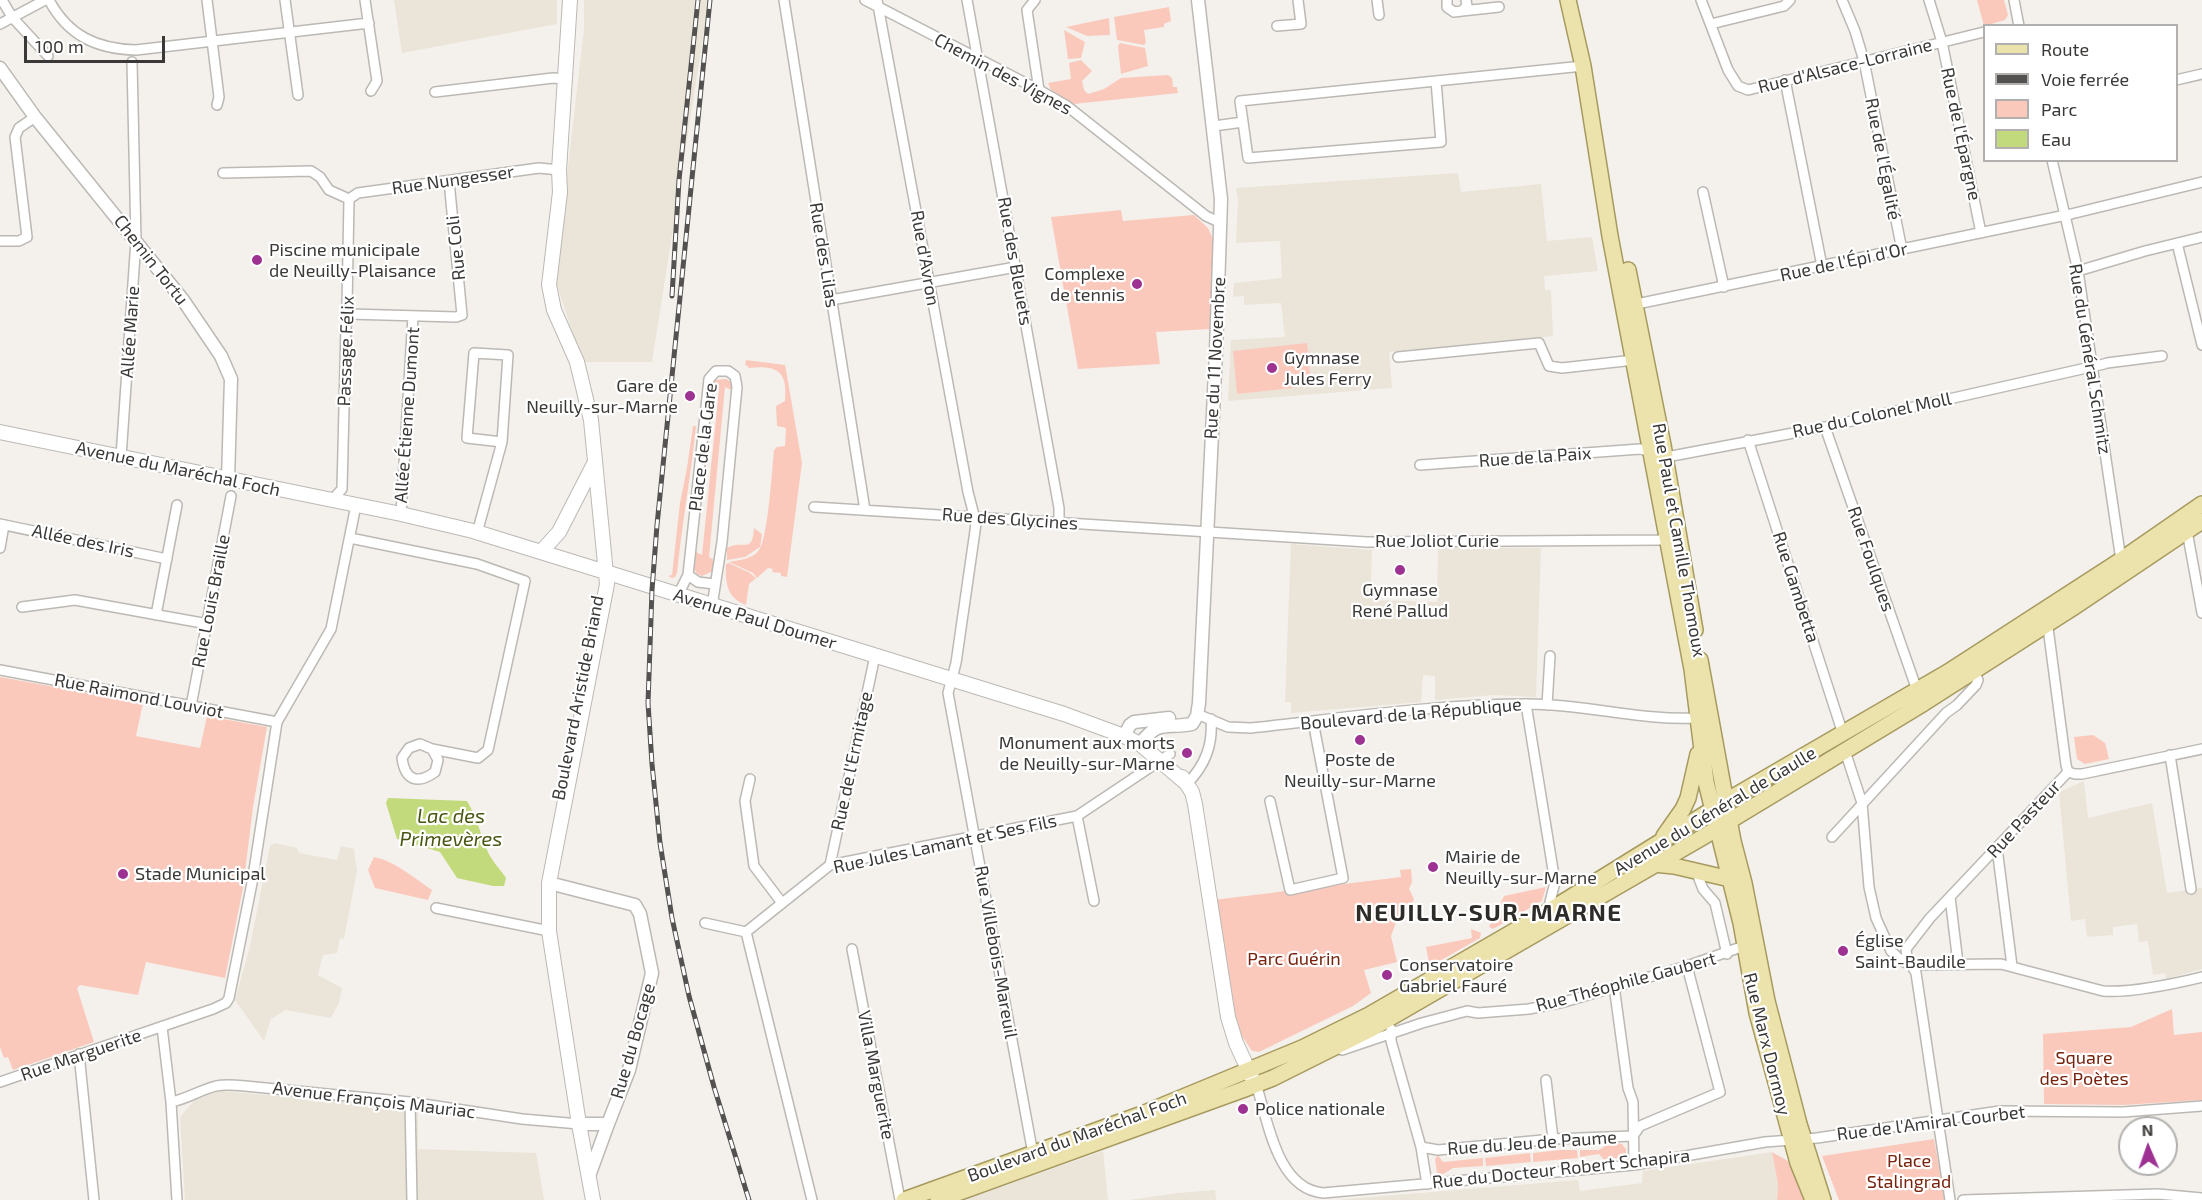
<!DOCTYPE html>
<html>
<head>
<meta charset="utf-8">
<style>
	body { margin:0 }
	#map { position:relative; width:2202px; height:1200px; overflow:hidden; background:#f4f1ec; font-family:"Exo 2",sans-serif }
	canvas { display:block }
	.legend { position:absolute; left:1983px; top:24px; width:195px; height:138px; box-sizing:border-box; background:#fff; border:2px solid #b1b0af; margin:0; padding:8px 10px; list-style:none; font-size:18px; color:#3b3937 }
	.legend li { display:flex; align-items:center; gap:12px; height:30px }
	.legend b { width:30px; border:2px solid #b1b0af }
	.north { position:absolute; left:2118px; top:1116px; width:60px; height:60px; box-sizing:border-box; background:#fff; border:2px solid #b1b0af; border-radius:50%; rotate:358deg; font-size:16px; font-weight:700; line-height:24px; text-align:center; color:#3b3937 }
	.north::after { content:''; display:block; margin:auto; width:21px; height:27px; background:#9d3293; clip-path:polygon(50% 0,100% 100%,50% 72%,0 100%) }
	.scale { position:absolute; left:24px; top:36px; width:141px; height:27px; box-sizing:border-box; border:3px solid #3b3937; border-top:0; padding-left:8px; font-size:18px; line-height:21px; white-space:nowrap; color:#3b3937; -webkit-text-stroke:4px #fff; paint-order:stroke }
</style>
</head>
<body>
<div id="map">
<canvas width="2202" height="1200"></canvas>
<ul class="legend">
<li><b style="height:8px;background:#ece2ac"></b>Route</li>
<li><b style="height:8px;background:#545250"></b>Voie ferrée</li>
<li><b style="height:16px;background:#fac9bc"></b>Parc</li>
<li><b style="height:16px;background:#c3da7c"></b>Eau</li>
</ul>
<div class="north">N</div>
<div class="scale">100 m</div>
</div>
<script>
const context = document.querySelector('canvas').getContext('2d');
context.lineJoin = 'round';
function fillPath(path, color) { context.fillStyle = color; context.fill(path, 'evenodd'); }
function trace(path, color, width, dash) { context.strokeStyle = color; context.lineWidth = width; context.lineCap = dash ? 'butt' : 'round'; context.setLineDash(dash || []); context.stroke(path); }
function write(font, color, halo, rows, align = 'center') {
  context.font = font + ' "Exo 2",sans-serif'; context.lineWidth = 4.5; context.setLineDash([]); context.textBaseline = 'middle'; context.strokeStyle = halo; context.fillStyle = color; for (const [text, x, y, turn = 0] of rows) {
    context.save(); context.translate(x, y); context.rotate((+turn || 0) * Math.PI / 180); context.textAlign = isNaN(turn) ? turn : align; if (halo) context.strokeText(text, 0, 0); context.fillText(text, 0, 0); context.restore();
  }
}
fillPath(new Path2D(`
	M394,0H557V24L402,53Z
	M584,0H709L652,362H582L555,279L584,29Z
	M1458,173L1461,192L1541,184L1547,241L1592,237L1598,271L1544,276L1545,290H1551L1553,336L1389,352L1392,388L1228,401L1231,340L1285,337L1281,303L1244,305V296L1233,297L1234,283L1282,278L1280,241L1236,243L1238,200L1236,188Z
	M1291,544L1372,550L1371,582L1374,583V600L1437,602L1438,548H1541L1536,697L1494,695L1435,700V676L1423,675L1421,702L1291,713V702H1285Z
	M2084,781L2088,818L2152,803L2167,893L2202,888V969L2166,979L2165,973L2153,975L2148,941L2139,942L2137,924L2113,927V935L2087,937L2085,919L2071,921L2059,792Z
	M275,843L297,848L299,853L337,860L341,846L354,849L357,871L344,939L340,938L337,953L323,955L318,975L342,988L339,1003L331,1018L286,1010L271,1019L264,1041L235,1000L250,946L270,846Z
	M219,1091L397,1106L403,1111H418V1149L536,1153L544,1200H185L180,1117L194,1101Z
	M1103,1151L1108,1200H964Z
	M1772,1152L1778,1184L1777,1200H1335L1578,1180L1580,1191L1642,1183L1643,1171Z
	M1215,1190L1216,1200H1129L1178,1193Z`), '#ebe4d9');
fillPath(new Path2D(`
	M1977,0H2004L2008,15L2005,20L1984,26Z
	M1169,7L1171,21L1164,24V27L1144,30L1146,42L1144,45L1117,40L1114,17Z
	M1109,18L1110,35L1087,36L1066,27Z
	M1064,30L1085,42L1081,58L1068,59Z
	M1120,43L1145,48L1148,66L1121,74L1118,46Z
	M1081,60L1092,71L1082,81L1084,90L1088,94L1104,89L1121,78L1168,75L1172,78L1173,87H1177L1178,93L1074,104L1051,90L1048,83L1071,79L1069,63Z
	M1121,210L1123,221L1194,215L1208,228L1213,239L1210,329L1156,332L1160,364L1078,369L1051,217Z
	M1307,343L1311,386L1237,394L1233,351Z
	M746,360L785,365L786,370L802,463L787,577L781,576V573L772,572L773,569L768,568L757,578L753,573L729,562C739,560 753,559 759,550C768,538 772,469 774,450L777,447L785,446L786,428L777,426L776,406L785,401C788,370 776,365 748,368V366L745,365Z
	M726,379L733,383V391L725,387L709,557L717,562L713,571L702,576L697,574L693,567L694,551L702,555L719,389L711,385L715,380Z
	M693,426H696C691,475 682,524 677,573L675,577L672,578L668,576L672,575L680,503L687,468Z
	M754,528L762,534L760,547L745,557L727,560V548C744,539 752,555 754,528Z
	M729,563L750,573L756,578L749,584L746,605C727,598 725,583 726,564Z
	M0,677L143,703L136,736L200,748L207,716L267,727L253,807L243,888L225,978L146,962L138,995L80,985L77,988L94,1042L13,1070L8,1057L4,1058L0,1047Z
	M2093,735L2105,743L2109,759L2085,764L2077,759L2074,737Z
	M374,857C395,861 414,878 432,890L428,900L375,888L368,870Z
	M1411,869L1412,882L1409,889L1414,899L1405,919L1397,920L1391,936L1397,962L1364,970L1371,993L1353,1006L1259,1052L1252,1051L1235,1026L1213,900L1401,877L1400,870Z
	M1546,887L1542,901L1493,929L1489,927L1504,896Z
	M1471,929L1481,933L1480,938L1424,970L1422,965L1429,963L1426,947L1472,938Z
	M2172,1009L2174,1035L2202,1032V1100L2123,1105L2044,1104L2043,1034L2131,1027Z
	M1934,1139L1945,1200H1839L1822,1156Z
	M1612,1142L1622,1144L1626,1149V1156L1605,1161L1599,1154L1580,1157V1150H1599Z
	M1560,1150H1577L1578,1158L1533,1162V1153Z
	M1772,1152L1788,1161L1805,1200H1777L1778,1184Z
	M1530,1153L1531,1162L1486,1166L1485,1158Z
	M1438,1155L1443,1162L1483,1158V1166L1453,1168L1440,1176L1437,1173L1435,1159Z`), '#fac9bc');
fillPath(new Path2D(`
	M388,798L467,801C477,817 480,833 487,850C491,860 500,869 506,878L504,886H493L457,878L440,852L397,839L386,803Z`), '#c3da7c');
const minor = new Path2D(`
	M2,0L12,17L48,56
	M49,0C68,36 97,49 136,50L369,23
	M207,0L219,97L217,105
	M285,0L298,95
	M365,0L377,81L371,91
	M784,0L865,510
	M865,0L1039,90L1067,106L1206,216L1221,223
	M877,0L968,492L976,523L975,531L956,663L948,693L1033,1154
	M967,0L1059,508V523
	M1035,0L1027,10L1039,90
	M1377,0L1379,15
	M1447,0V7L1454,12L1462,11L1467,6L1466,0
	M1701,0L1728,70L1738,86L1748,90L1984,32
	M1842,0L1855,31L1864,61L1902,250
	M1929,0L1942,42L1981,233
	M2014,0L2019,26
	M1462,11L1499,7
	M0,24L45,0
	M1711,24L1784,6L1790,0
	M1277,26L1301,24L1298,0
	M1785,80L1822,266
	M2176,80L2202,74
	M435,92L553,78L565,79
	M1243,122L1248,158L1441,142L1436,81
	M1214,126L1243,122L1240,101L1583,66
	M2052,160L2078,271L2121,560
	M223,173L311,171L320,177L329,190L349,199
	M1703,192L1724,287
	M349,199L358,193L539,168L559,170
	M0,241H19L27,237L15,137L19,128L35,117
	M2177,243L2202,345
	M2078,271L2145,251L2202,237
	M831,300L1016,267
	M1632,305L2071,214L2202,182
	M349,314L456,317L462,315L449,181
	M1398,357L1539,343L1549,366L1562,368L1634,360
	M2107,363L2162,356
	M1825,427L1917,690
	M1748,440L1843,734
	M121,457L136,240L132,62
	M1420,465L1640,449L1672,456L1825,427L2104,364
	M332,500L342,489L346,327L349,314L347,307L349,199
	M814,507L1367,542L1659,540L1671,538
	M401,514L413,316
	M0,524L167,559
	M2187,531L2202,613
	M477,533L502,442L508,355L474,353L467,438L502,442
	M350,538L477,564L525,581L488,750L478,758L432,749L420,744L409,748L402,758C405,780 417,785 435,772L438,760L432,749
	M0,548L4,525
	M688,575L698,582L714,584
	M678,595L688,575L709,379L716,371H728L735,376L737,387L722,542L712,606
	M22,607L75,600L208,624
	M156,615L177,505
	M2047,620L2066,765L2068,772
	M0,670L277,722
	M1526,704L1555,882L1548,910
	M1547,705L1550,656
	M191,706L231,496
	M1197,716H1202L1228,727L1251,728C1343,718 1436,704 1529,704C1585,704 1641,721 1698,718
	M1845,751L1862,803L1869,887L1876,918L1891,951L1902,961L1911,965L2001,964L2103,991C2133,993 2173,984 2202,977
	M2170,755L2191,889
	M2068,772L2075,774H2082L2202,749
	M750,779L745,801L754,866L782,903
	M1187,784C1205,765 1213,746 1211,719
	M1270,801L1290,890L1343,878L1313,721
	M1077,816L1094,901
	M1832,837L1946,713L1957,705L1976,685L1978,680L1974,671
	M1997,848L2012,966
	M830,865L875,656
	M1696,871L1703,889L1715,903L1727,954
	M1950,897L1958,963
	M436,908L549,931
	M705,923L746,932
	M852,949L900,1200
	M1614,986L1628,1088L1633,1102L1634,1165
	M162,1027L171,1102L177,1200
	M1391,1029V1041L1421,1147L1427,1184
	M1342,1050L1422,1023L1467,1011L1478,1013L1529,1009L1564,1002L1687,966L1747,945
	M79,1054L94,1200
	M1546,1080L1553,1139
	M0,1082L213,1009L226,1003L229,998L252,883L277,722L331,629L356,505
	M1256,1084C1268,1121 1277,1189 1323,1193L1634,1165L1765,1142L1817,1138L2000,1111L2123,1112L2202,1106
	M171,1102C187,1099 200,1090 216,1086C225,1084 235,1085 245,1086L410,1102L522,1119L579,1124
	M410,1102L412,1200
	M1633,1136L1640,1126L1720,1092L1687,966
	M1421,1147L1438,1150L1553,1139L1633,1136
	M812,1200L746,932L830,865L1077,816L1170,754
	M1950,1200L1916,973L1907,958L1906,949L1930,918L2068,772
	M1963,1200L2158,1194L2202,1198`);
const tertiary = new Path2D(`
	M0,68L35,117L183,300L221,356L231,379L228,479
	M1124,736L1130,725L1134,722L1169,718
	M1140,744C1159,719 1165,729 1192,724L1197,716L1199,703L1216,351L1221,199L1198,0
	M549,883L635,905L640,914L652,973L629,1070L608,1124H579
	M589,1176L608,1124`);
const secondary = new Path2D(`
	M570,0L559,170L560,192L549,285L554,310L577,362L591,420L607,584L549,883V931L579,1124L593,1200
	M0,432L401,514L473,531L1064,714L1124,736L1140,744L1187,784
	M541,552L559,532L595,462
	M1182,777L1192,792L1195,804L1228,1017L1236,1043L1253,1080`);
const primary = new Path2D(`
	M1568,0L1583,66L1610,236L1692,669L1706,782L1741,923L1757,1013L1798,1163L1813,1200
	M1628,270L1663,445L1695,630
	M1700,660L1733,841L1744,883L1767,1001L1799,1124L1823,1200
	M1664,836L1683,809L1688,798L1698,754
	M1654,864L1674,866L1730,879
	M904,1200L1142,1114L1302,1048L1369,1015L1547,912L1726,801L1948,672L2121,560L2202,504
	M938,1200L1242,1090L1273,1078L1371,1029L1703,837L1924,703L2071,609L2202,521`);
trace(minor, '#bcb9b4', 12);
trace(tertiary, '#bcb9b4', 15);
trace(secondary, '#bcb9b4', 16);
trace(primary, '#a69a5f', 18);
trace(minor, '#fff', 9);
trace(tertiary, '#fff', 12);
trace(secondary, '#fff', 14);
trace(primary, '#ece2ac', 15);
const rail = new Path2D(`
	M710,0L657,525L652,590L648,703L652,764L660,843L672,918L689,996L714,1087L749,1200
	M672,296L679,180L698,0`);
trace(rail, '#545250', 5);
trace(rail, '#fff', 3, [9]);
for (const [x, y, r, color] of [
	[257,260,6,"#9d3293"],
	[1137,284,6,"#9d3293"],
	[1272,368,6,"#9d3293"],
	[690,396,6,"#9d3293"],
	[1400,570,6,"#9d3293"],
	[1360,740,6,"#9d3293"],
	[1187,753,6,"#9d3293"],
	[1433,867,6,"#9d3293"],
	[123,874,6,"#9d3293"],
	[1843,951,6,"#9d3293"],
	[1387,975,6,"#9d3293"],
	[1243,1109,6,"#9d3293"]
]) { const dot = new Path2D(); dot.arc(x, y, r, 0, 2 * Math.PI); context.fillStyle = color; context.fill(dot); trace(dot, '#fff', 2); }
write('18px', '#3b3937', '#fff', [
	["Rue d'Alsace-Lorraine",1845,66,-14],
	["Chemin des Vignes",1003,74,28],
	["Rue de l'Épargne",1961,134,78],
	["Rue de l'Égalité",1883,159,79],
	["Rue Nungesser",453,180,-8],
	["Rue Coli",456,248,-96],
	["Rue des Lilas",824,255,81],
	["Rue d'Avron",925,258,80],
	["Chemin Tortu",151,260,52],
	["Rue des Bleuets",1015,261,80],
	["Rue de l'Épi d'Or",1844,262,-12],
	["Allée Marie",130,332,-86],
	["Passage Félix",346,351,-88],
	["Rue du 11 Novembre",1215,358,-87],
	["Rue du Général Schmitz",2090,359,81],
	["Allée Étienne Dumont",407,415,-86],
	["Rue du Colonel Moll",1872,415,-12],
	["Place de la Gare",703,447,-83],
	["Rue de la Paix",1535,457,-4],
	["Avenue du Maréchal Foch",178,469,12],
	["Rue des Glycines",1010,519,4],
	["Rue Paul et Camille Thomoux",1679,540,80],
	["Allée des Iris",83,541,12],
	["Rue Joliot Curie",1437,541],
	["Rue Foulques",1871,559,71],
	["Rue Gambetta",1796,587,72],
	["Rue Louis Braille",211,601,-79],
	["Avenue Paul Doumer",755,619,17],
	["Rue Raimond Louviot",139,696,11],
	["Boulevard Aristide Briand",578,698,-79],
	["Boulevard de la République",1411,714,-5],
	["Rue de l'Ermitage",852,761,-78],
	["Avenue du Général de Gaulle",1715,811,-31],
	["Rue Pasteur",2024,819,-47],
	["Rue Jules Lamant et Ses Fils",945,844,-12],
	["Rue Villebois-Mareuil",996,952,80],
	["Rue Théophile Gaubert",1626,982,-15],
	["Rue du Bocage",633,1041,-74],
	["Rue Marx Dormoy",1767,1044,76],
	["Rue Marguerite",81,1055,-19],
	["Villa Marguerite",876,1075,79],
	["Avenue François Mauriac",374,1100,7],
	["Rue de l'Amiral Courbet",1931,1123,-7],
	["Boulevard du Maréchal Foch",1077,1137,-20],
	["Rue du Jeu de Paume",1532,1143,-4],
	["Rue du Docteur Robert Schapira",1561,1169,-6]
]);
write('18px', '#3b3937', '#fff', [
	["Piscine municipale",269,250],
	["de Neuilly-Plaisance",269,271],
	["Complexe",1125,274,"right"],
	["de tennis",1125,295,"right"],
	["Gymnase",1284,358],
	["Jules Ferry",1284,379],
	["Gare de",678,386,"right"],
	["Neuilly-sur-Marne",678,407,"right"],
	["Gymnase",1400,590,"center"],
	["René Pallud",1400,611,"center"],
	["Monument aux morts",1175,743,"right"],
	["de Neuilly-sur-Marne",1175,764,"right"],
	["Poste de",1360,760,"center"],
	["Neuilly-sur-Marne",1360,781,"center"],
	["Mairie de",1445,857],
	["Neuilly-sur-Marne",1445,878],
	["Stade Municipal",135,874],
	["Église",1855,941],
	["Saint-Baudile",1855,962],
	["Conservatoire",1399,965],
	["Gabriel Fauré",1399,986],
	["Police nationale",1255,1109]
], 'left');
write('18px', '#76220c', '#fff', [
	["Parc Guérin",1294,959],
	["Square",2084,1058],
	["des Poètes",2084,1079],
	["Place",1909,1161],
	["Stalingrad",1909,1182]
]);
write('italic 20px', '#485510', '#fff', [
	["Lac des",451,816],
	["Primevères",451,839]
]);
context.letterSpacing = '1.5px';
write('bold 24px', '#2e2c28', '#fff', [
	["NEUILLY-SUR-MARNE",1489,913]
]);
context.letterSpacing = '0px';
</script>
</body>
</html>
